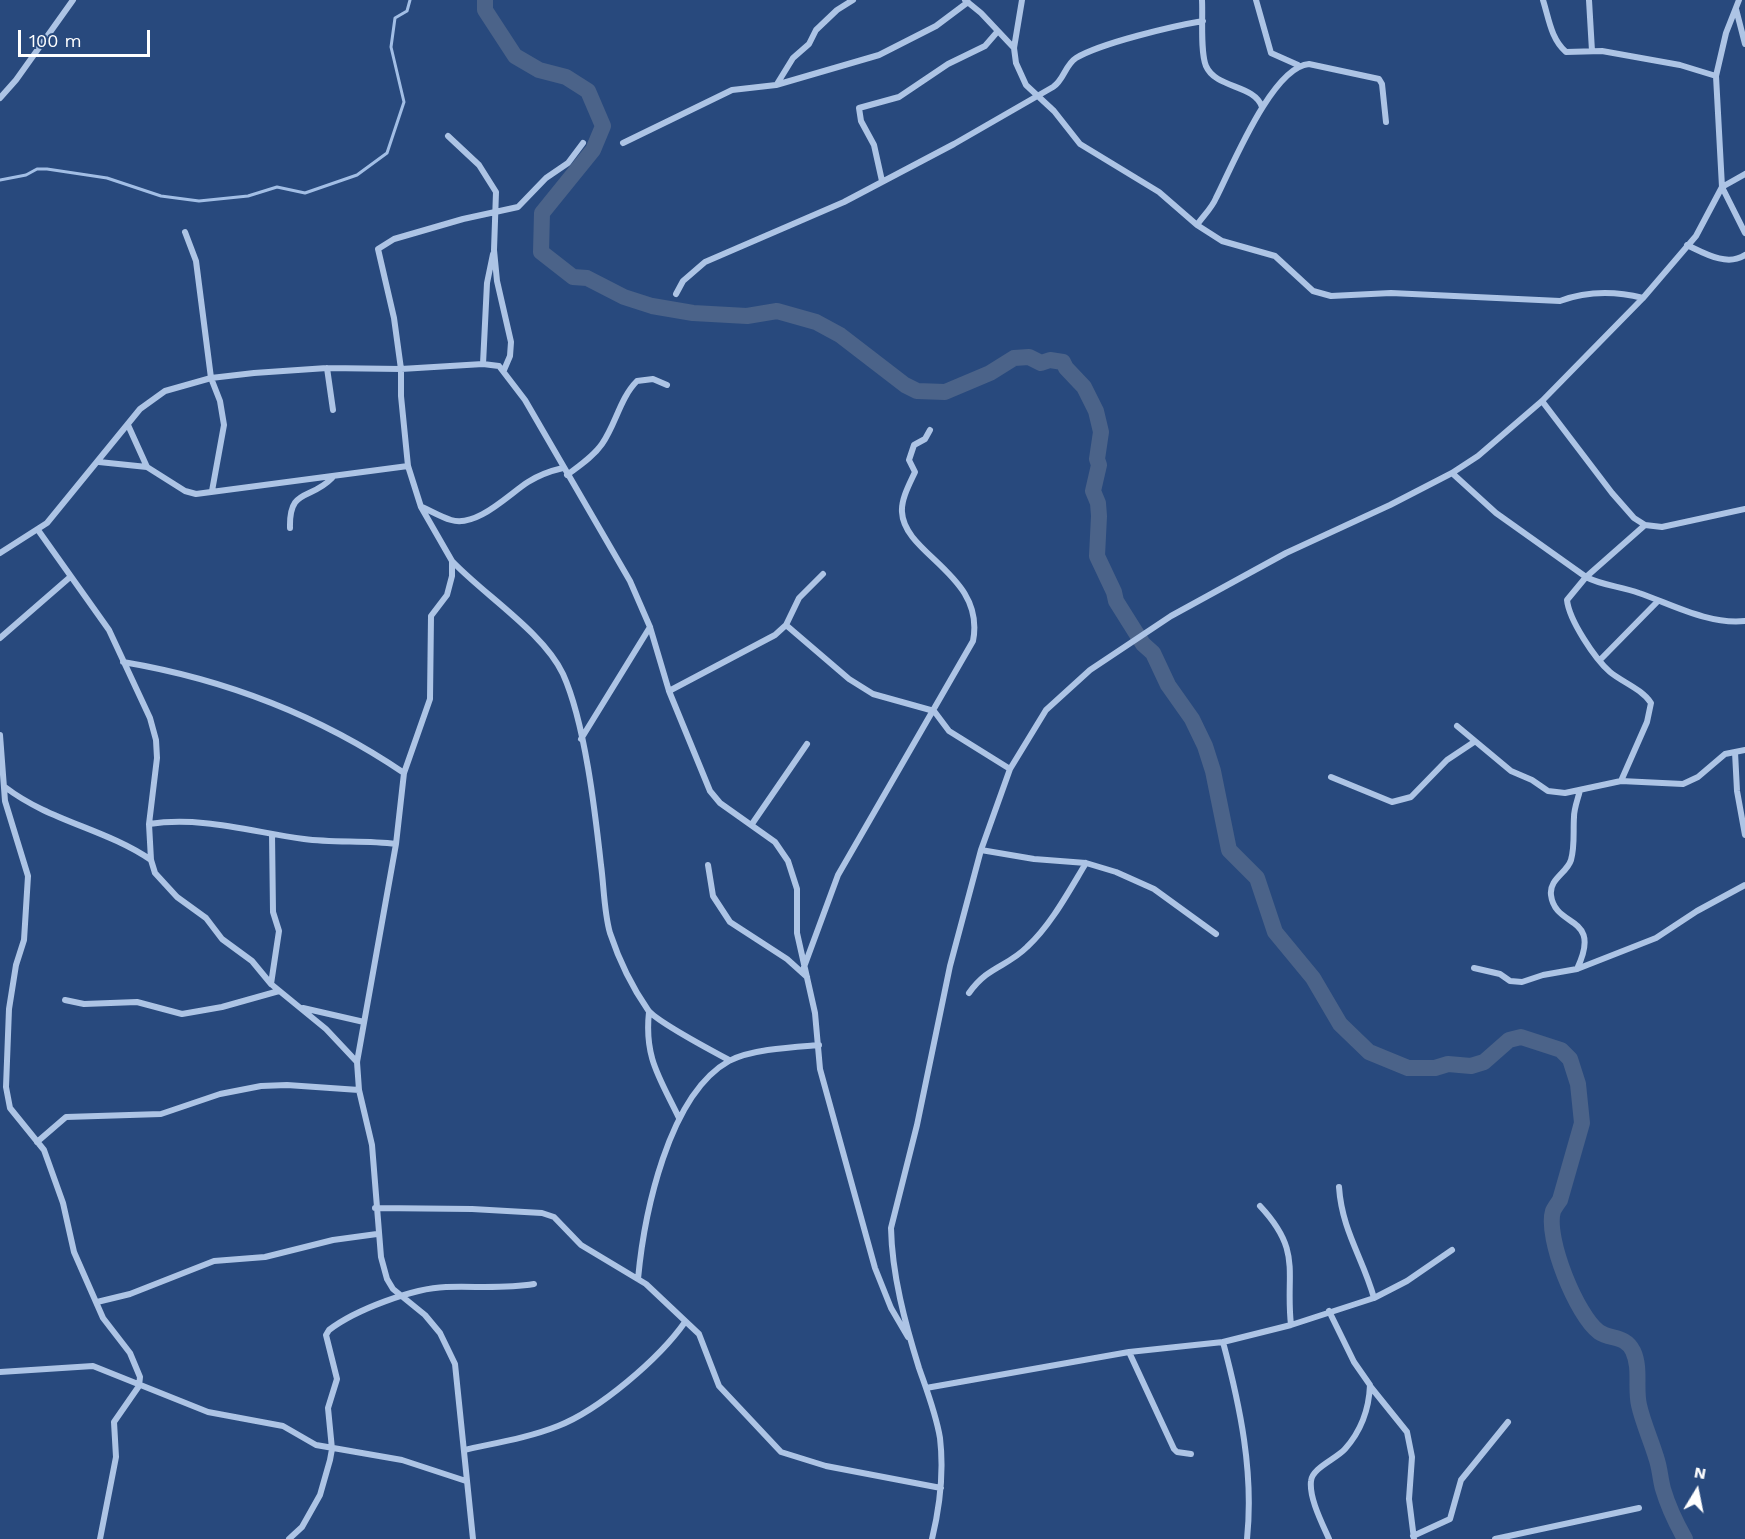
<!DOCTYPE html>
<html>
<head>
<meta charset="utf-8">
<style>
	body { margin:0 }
	#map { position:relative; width:1745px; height:1539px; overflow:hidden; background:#28497d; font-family:"Work Sans",sans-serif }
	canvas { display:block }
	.north { position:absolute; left:1667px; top:1461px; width:60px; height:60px; -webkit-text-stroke:4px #28497d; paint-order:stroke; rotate:10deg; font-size:16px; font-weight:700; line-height:24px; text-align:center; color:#fff }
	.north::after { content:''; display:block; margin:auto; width:21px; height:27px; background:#fff; clip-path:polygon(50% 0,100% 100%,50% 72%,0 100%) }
	.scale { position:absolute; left:18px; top:30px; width:132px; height:27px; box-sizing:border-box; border:3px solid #fff; border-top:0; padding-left:8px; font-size:18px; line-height:21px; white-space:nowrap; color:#fff; -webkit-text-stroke:4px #28497d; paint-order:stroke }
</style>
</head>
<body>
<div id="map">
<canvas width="1745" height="1539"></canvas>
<div class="north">N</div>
<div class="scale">100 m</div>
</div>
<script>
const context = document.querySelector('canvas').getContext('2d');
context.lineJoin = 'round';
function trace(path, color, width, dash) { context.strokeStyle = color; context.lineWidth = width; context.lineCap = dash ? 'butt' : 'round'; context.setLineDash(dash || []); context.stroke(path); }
trace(new Path2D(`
	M0,180L26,175L37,169H47L107,178L161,196L199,201L248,196L277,187L305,193L357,175L387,153L404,102L391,47L395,18L407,11L410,0`), '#a2bee5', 3);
trace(new Path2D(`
	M485,0V10L515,56L539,70L566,77L588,91L603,126L593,150L542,213L541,252L573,277L587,278L624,297L652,306L693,313L747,316L777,311L816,322L840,335L905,385L917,391L945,392L990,373L1014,358L1029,357L1041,363L1050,360L1063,362L1066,368L1084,387L1096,411L1101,432L1097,459L1099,465L1093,491L1098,503L1099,516L1097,556L1114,592L1116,601L1143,644L1153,653L1168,685L1192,719L1205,746L1213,771L1229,850L1257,878L1275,932L1313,978L1340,1024L1369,1052L1408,1068H1435L1448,1064L1471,1066L1484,1062L1509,1040L1521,1037L1561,1050L1570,1059L1578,1084L1582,1123L1560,1200C1558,1203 1555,1207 1553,1211C1545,1238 1577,1316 1599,1332C1611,1340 1625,1335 1633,1351C1641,1368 1635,1388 1639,1405C1643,1423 1651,1440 1656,1457C1660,1468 1660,1478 1663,1489C1668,1506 1676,1523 1685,1539`), '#4b6389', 16);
trace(new Path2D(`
	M965,0L981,13L1014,48
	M1022,0L1014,48L1016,63L1026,85L1054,111L1080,144L1159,192L1197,225L1222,241L1275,256L1313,291L1331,296L1391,293L1560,301C1587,291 1615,291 1643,298
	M1202,0C1203,17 1200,52 1206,66C1216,89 1254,84 1262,107
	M1256,0L1271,53L1298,65
	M1543,0C1549,19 1551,39 1566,52L1602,51L1680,65L1716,76
	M1589,0L1592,51
	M1736,9L1745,44
	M777,84L793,58L809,44L816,30L837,10L853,0
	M0,98L16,80L73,0
	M448,136L479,165L496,192L494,250L497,281L511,342L510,356L504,370
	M623,143L732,90L776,85L879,55L936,26L968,2
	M1745,174L1722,187L1745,233
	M882,181L874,145L861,121L859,108L899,97L948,64L985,46L998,31
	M1197,225C1203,216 1212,208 1216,198C1232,167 1272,67 1309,64L1379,79L1382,84L1386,122
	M185,232L196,261L211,378L220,401L224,425L212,491
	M1687,245C1704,253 1727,267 1745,255
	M676,294L683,281L705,262L844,202L954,144L1053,87C1064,80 1065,65 1076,58C1101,43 1173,26 1203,21
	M483,364L487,283L493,254
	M327,368L333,410
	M1542,401L1612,493L1634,518L1645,525L1662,527L1745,509
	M128,425L147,467
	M99,462L147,467L185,491L196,494L408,466
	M1452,473L1496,513L1586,577C1603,586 1621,586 1639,593C1671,604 1709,625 1745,621
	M567,475C579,466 593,457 602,444C616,424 620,398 637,381L653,379L667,385
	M422,507C431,511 441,517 451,520C477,528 509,494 528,482C539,475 550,471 563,468
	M290,528C289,487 310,501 332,478
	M38,530L109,630L150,718L156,740L157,758L149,824L151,860L155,873L177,897L206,918L222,939L252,961L271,984
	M0,553L47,523L140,409L165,391L211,378L254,373L327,368L401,369L483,364L499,366L525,400L630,581L650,627L669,691L710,791L720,803L775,842L788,861L797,889V933L815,1013L820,1069L875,1268L891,1308L908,1337
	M452,561C484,595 543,632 563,674C585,723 595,811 601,865C604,887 604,912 610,933C619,960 632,987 648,1010C656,1021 714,1052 729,1060
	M786,625L849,679L873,694L934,711L949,731L1010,769
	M0,638L69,578
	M1600,660L1658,601
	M123,662C224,679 320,716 404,773
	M669,691L775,635L786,625L799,598L823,574
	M1457,726L1511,771L1532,780L1548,791L1565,793L1621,781L1683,784L1698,777L1725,754L1745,750
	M0,735L5,801L28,876L24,940L16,965L9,1009L6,1087L10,1108L44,1150L63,1203L74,1252L103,1318L130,1353L140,1377L139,1386L114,1422L116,1457L100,1539
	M581,739L650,627
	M1735,752L1737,791L1745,835
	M1331,777L1392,802L1411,797L1447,760L1474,742
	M1621,781L1647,722L1651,703C1642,689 1622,682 1610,672C1595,659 1569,620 1567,600L1586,577L1645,525
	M5,787C49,821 106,829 151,860
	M149,824C202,816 252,832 304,839C334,843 365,840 396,844
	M752,824L807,744
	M272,834L273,912L279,931L271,984L326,1029L357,1062
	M981,850L1034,859L1086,863L1116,872L1154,889L1216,934
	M708,865L713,896L730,922L787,959L807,977
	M804,967L838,875L973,641C986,575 904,555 902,512C901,499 910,483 915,472L909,460L914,445L925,439L930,430
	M1474,968L1500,974L1510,981L1522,982L1543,975L1577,969L1656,938L1697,911L1745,885
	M1577,969C1603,914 1555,929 1551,895C1549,879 1567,873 1571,860C1575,846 1573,831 1574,817C1574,808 1578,799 1580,790
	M969,993C988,966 1007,967 1027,947C1051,925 1069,891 1086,863
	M65,1000L84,1004L137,1002L182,1014L222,1007L279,991
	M303,1008L364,1022
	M649,1012C644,1058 660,1078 679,1118
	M37,1142L66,1117L161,1114L220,1094L261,1086L287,1085L359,1090
	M1339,1187C1342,1231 1363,1258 1374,1298
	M1260,1206C1303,1252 1285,1272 1291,1325
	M375,1208L472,1209L542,1213L554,1217L581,1245L646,1284L699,1334L719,1386L781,1452L826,1466L941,1488
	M638,1279C644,1215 668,1095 729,1061C751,1049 794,1047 819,1045
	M97,1302L130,1294L214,1261L265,1257L333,1240L377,1234
	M1223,1342C1240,1406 1254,1472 1247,1539
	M1129,1352L1174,1449L1177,1452L1191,1454
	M0,1372L93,1366L208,1412L283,1426L316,1445L402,1460L466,1481
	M1370,1386L1407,1432L1412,1457L1409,1499L1414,1539
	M926,1388L1129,1352L1223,1342L1291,1325L1374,1298L1407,1281L1452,1250
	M464,1450C495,1443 528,1438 558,1426C599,1410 659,1359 685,1322
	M1413,1536L1450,1519L1461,1480L1508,1422
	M289,1539L302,1527L320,1495L330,1460L332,1449L328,1408L337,1379L326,1335L329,1330C355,1310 413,1288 446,1287C476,1286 504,1289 534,1284
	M473,1539L455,1364L440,1333L425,1315L393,1289L387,1279L381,1257L372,1145L359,1090L357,1062L396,844L404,773L430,699L431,616L447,595L452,576V561L421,507L408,466L401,396V369L394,318L378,249L394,239L463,219L518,207L546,178L568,163L583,143
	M932,1539C940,1506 944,1472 940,1438C936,1414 927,1391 919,1368C905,1323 892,1275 891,1228L917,1125L950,966L981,850L1010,769L1046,710L1090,670L1171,616L1286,553L1390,505L1452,473L1478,456L1542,401L1643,298L1696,236L1722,187L1716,76L1726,33L1739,0
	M1329,1539C1322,1523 1309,1498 1311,1481C1312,1468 1336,1459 1345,1449C1361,1431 1369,1410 1370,1385L1354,1362L1329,1311
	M1495,1539L1639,1508`), '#adc4e5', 6);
</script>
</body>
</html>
